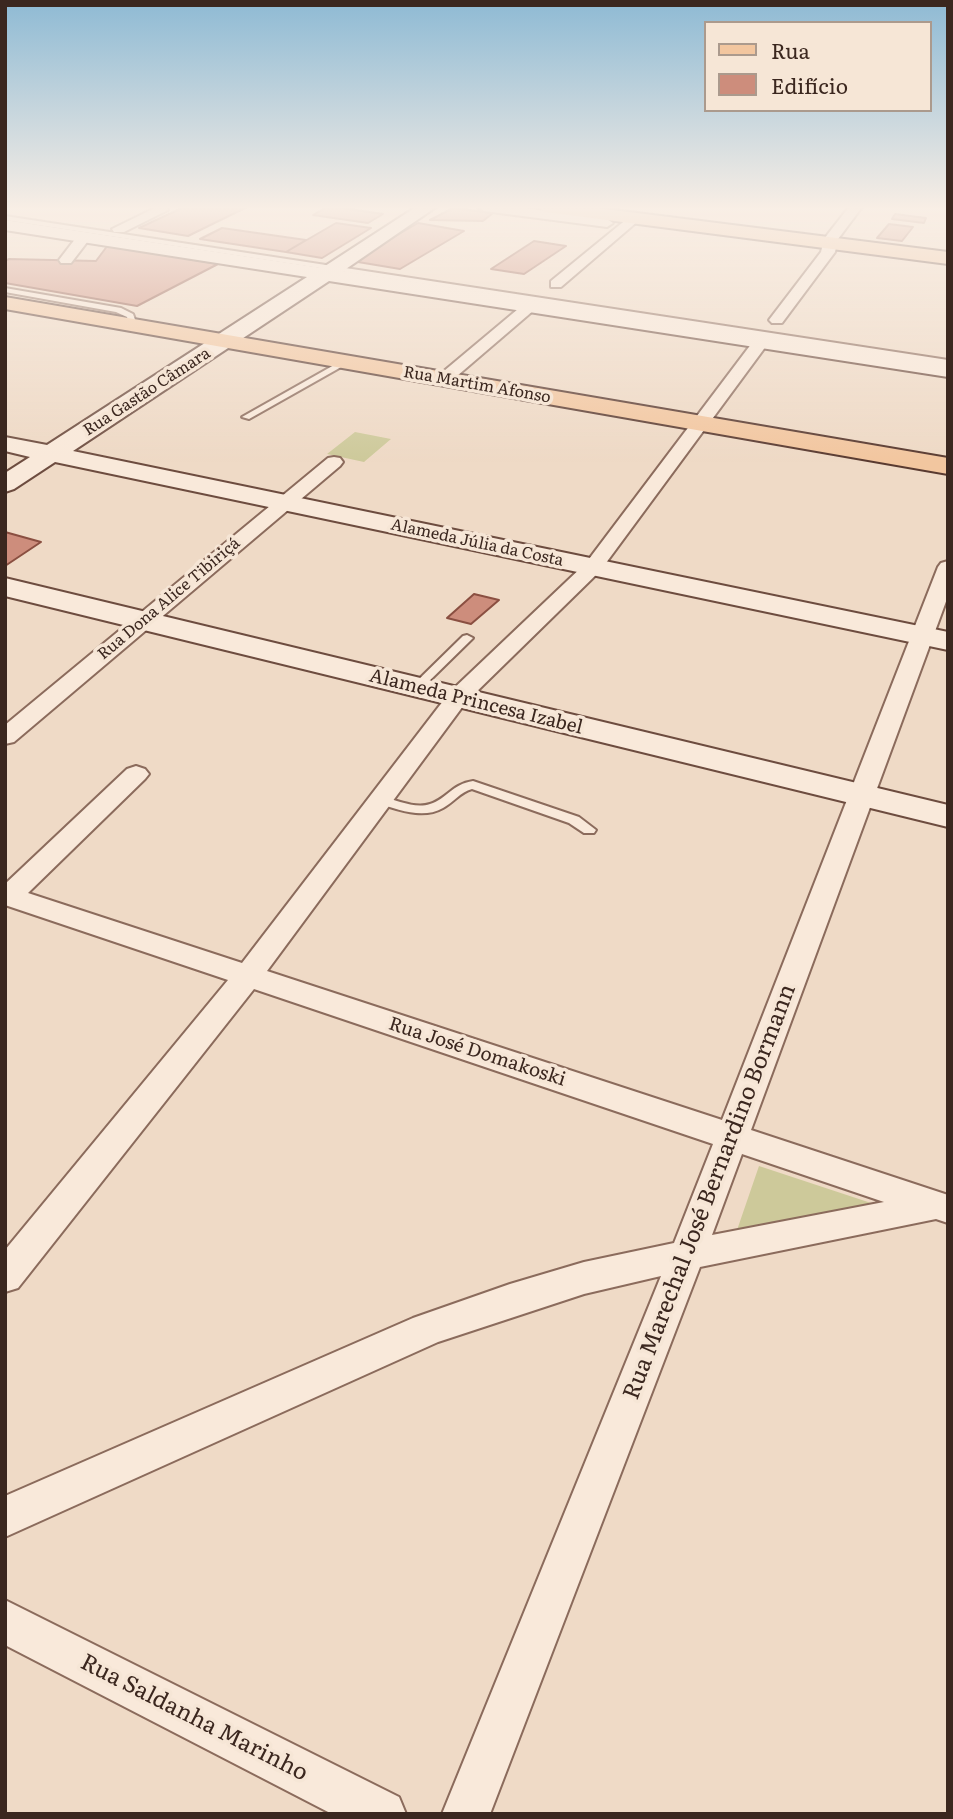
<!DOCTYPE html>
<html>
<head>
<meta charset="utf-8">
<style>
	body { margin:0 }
	#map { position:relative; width:953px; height:1819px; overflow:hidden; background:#efdac6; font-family:Literata,serif }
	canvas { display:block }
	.frame { position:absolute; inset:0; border:7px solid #3b271f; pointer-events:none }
	.legend { position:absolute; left:704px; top:21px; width:228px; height:91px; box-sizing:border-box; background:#f6e6d6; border:2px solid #ab9a8d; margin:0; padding:9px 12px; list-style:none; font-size:21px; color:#3b271f }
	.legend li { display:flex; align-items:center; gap:14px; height:35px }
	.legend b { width:35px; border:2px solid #ab9a8d }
</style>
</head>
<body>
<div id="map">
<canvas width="953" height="1819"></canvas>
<div class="frame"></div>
<ul class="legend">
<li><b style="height:9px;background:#f2c69f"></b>Rua</li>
<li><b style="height:19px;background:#cd8d7c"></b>Edifício</li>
</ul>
</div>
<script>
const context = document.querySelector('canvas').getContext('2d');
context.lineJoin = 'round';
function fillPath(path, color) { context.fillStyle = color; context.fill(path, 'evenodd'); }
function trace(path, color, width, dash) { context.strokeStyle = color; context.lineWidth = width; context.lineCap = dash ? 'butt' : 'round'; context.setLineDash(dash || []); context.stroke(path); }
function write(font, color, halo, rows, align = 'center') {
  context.font = font + ' Literata,serif'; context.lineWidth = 7; context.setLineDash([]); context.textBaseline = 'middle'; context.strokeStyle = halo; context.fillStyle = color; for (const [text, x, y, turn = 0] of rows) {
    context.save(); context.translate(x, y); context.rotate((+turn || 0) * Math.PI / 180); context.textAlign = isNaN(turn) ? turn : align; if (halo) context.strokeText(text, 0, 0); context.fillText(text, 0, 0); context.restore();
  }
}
fillPath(new Path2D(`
	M355,432L391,439L364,462L327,454Z
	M759,1166L874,1204L736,1233Z`), '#cdc99a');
const building = new Path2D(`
	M184,207H247L188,236L139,228Z
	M327,207H335L383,214L368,223L313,215Z
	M453,208L493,213L483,221L430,220Z
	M895,214L926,218L924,223L892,219Z
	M336,223L371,228L322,258L286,252Z
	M418,223L464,231L400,269L352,261Z
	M889,224L913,227L902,241L877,238Z
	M222,228L306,240L286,252L200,239Z
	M534,241L566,246L524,274L491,269Z
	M108,245L218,264L137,306L5,283V261L9,259L96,261Z
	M5,532L41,542L5,566Z
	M474,594L499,600L471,624L447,618Z`);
fillPath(building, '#cd8d7c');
trace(building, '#8a4f41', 2);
const lane = new Path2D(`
	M5,216L948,360V364L5,220Z
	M5,288L121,308L133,314L137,325L130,327L127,317L116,312L5,292Z
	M343,360L350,362L249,419L242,417Z
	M467,635L473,638L471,640L421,689H413V685L463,636Z
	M473,781L579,817L596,830L594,833H584L569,823L472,789C460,792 454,802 443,808C422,820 398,809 376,803L375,800L381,796C396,800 415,809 430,804C447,799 452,784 473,781Z`);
const street = new Path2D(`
	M157,207H167L168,210L124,232H114L112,229Z
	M478,207H516L607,219L613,223L607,227L484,211Z
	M849,207H862L838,239L835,252L782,323H772L769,320L821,252L824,239Z
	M633,214L638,215V221L561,287H551V281Z
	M84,233L89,234L91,237L71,263H61L59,260L79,234Z
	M529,303L534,304L536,307L534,310L450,382H438L436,379L438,376L524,304Z
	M761,337L769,342L600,571L466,702L267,971L722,1120L938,567L941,563L948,561V596L751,1130L948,1195V1223L936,1219L700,1267L490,1814H442L661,1276L584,1294L438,1342L5,1537V1496L413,1318L510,1284L584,1262L674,1243L713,1144L254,989L18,1288L5,1292V1250L228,980L5,905V884L127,769L136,766L145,769L149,774L145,779L28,893L242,963L450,692L586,563L755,339ZM742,1154L884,1202L712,1235Z
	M334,457L340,458L343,462L340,466L14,742L5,744V725L328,458Z
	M5,1600L399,1797L406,1814H332L5,1645Z`);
const secondary = new Path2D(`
	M416,207H436L343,271L948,363V377L329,281L73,451L948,632V650L55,462L14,489L5,492V473L30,457L5,451V437L47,445L307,277L5,230V220L322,268Z
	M5,578L948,805V827L5,596Z`);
const primary = new Path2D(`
	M537,207H589L948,252V264L545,212Z
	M5,297L948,458V474L5,309Z`);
trace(lane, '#8b6b5c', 4);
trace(street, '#8b6b5c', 4);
trace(secondary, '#6d4c3f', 4);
trace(primary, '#593a30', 4);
fillPath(lane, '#f9e9da');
fillPath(street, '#f9e9da');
fillPath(secondary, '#f9e9da');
fillPath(primary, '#f2c69f');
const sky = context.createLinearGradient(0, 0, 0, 462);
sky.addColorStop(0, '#8ebad4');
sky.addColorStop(0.45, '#f8eee5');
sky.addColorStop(1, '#f8eee500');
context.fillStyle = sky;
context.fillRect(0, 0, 953, 462);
write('16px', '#3b271f', '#f6e6d6', [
	["Rua Martim Afonso",477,385,10],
	["Rua Gastão Câmara",147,392,-33],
	["Alameda Júlia da Costa",477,543,12],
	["Rua Dona Alice Tibiriçá",169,599,-40]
]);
write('19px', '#3b271f', '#f6e6d6', [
	["Alameda Princesa Izabel",476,702,14],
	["Rua José Domakoski",477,1052,18]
]);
write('23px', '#3b271f', '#f6e6d6', [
	["Rua Marechal José Bernardino Bormann",710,1192,-69],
	["Rua Saldanha Marinho",194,1718,27]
]);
</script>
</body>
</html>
